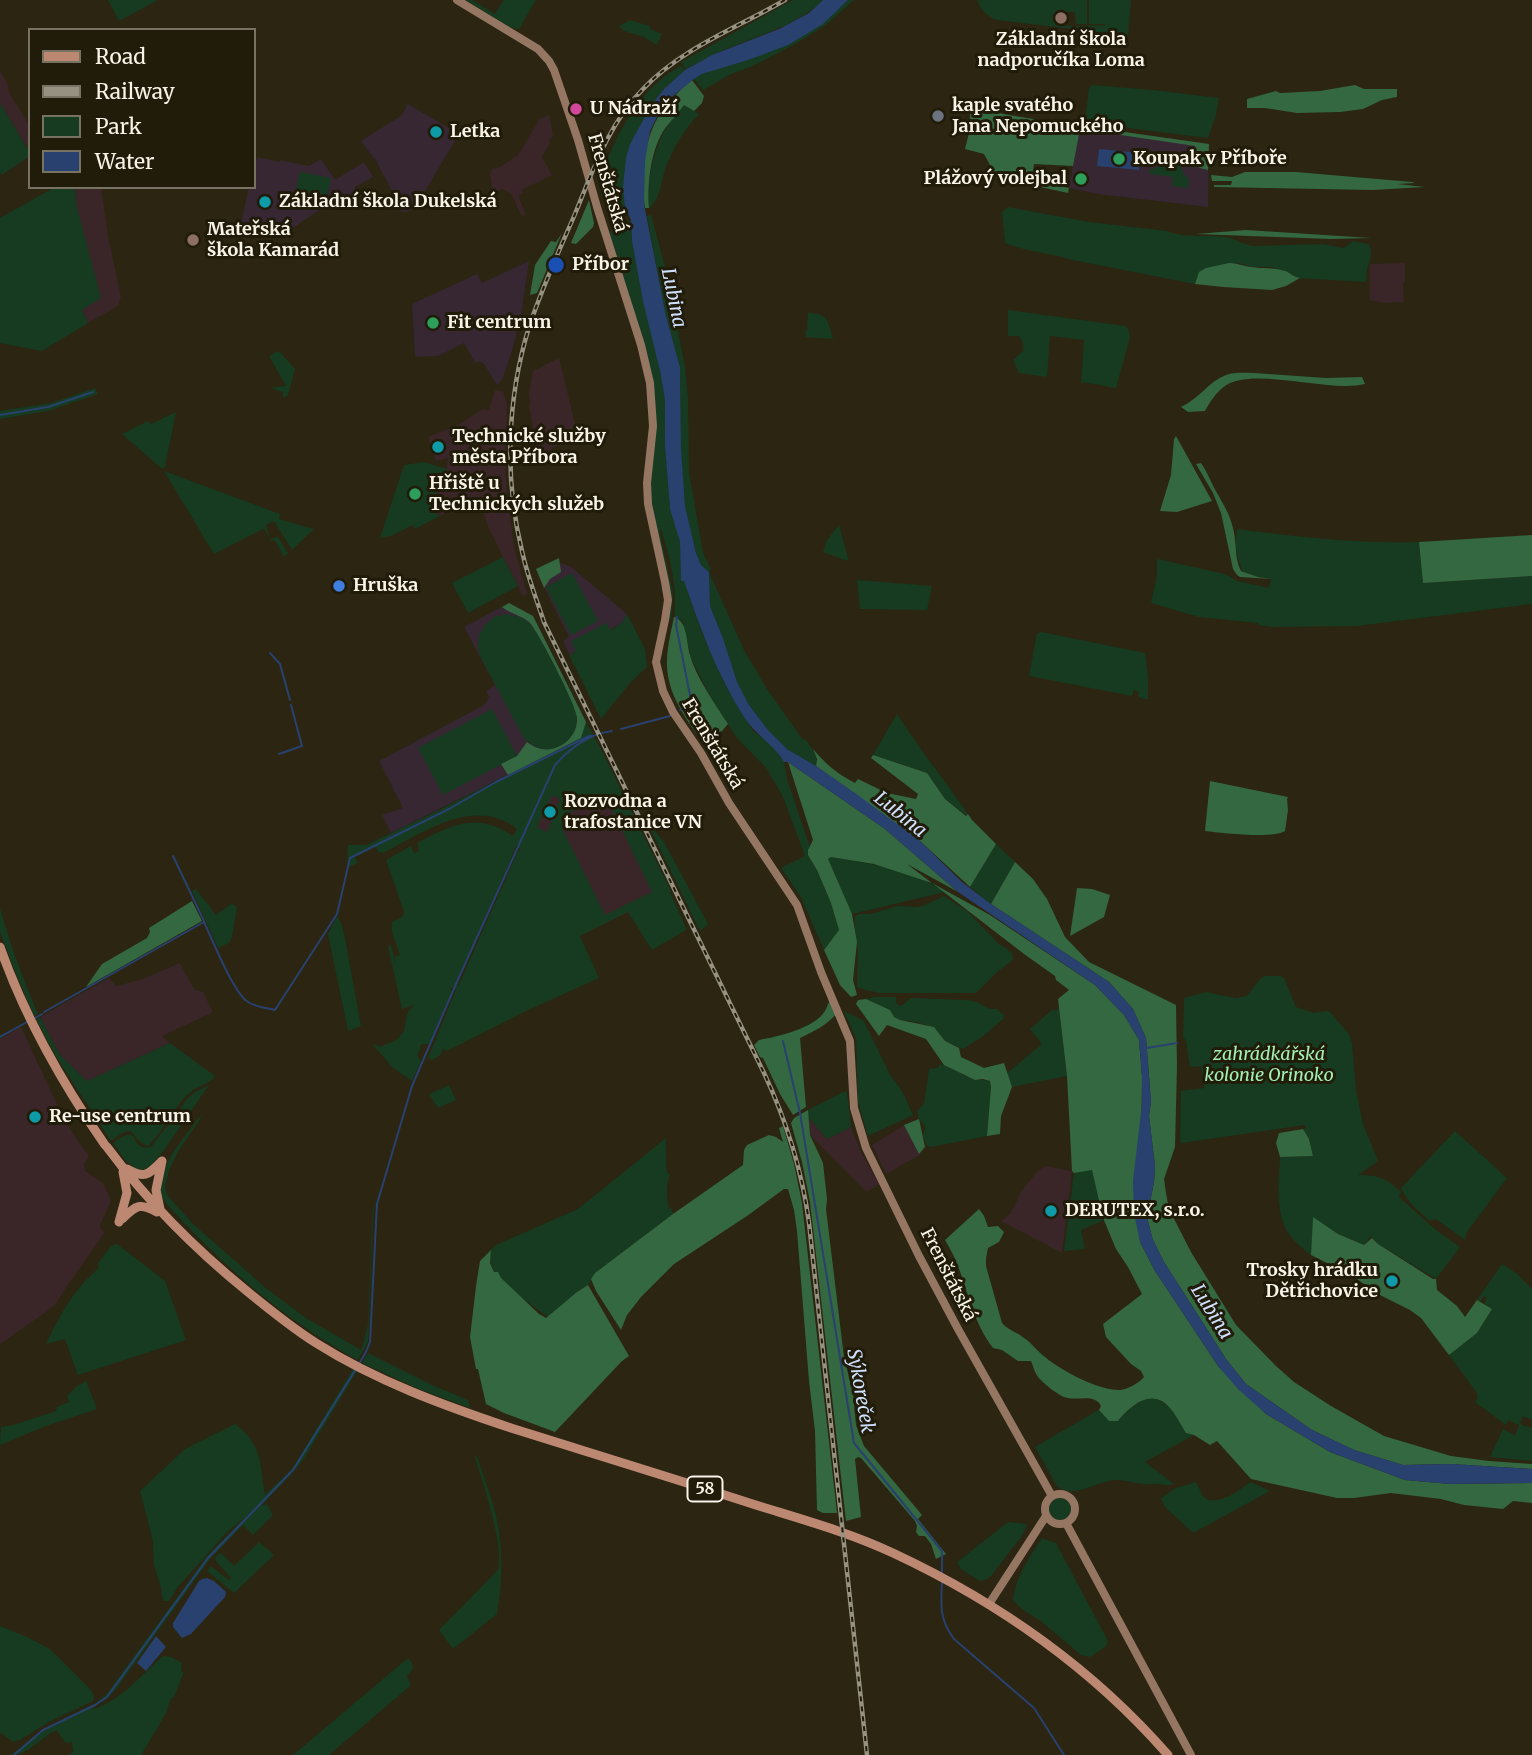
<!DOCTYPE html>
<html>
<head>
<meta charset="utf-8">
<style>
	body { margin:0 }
	#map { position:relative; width:1532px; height:1755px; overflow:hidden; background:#2b2512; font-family:Merriweather,serif }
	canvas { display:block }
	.legend { position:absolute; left:28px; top:28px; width:228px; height:161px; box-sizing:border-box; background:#211b09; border:2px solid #777262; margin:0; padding:9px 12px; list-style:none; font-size:21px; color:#f8f4e8 }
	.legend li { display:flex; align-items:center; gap:14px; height:35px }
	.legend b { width:35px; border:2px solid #777262 }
</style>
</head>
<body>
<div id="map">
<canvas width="1532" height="1755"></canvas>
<ul class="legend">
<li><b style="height:9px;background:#bd8872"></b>Road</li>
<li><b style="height:9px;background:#969181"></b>Railway</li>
<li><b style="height:19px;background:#163b20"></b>Park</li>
<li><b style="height:19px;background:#28416e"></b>Water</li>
</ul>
</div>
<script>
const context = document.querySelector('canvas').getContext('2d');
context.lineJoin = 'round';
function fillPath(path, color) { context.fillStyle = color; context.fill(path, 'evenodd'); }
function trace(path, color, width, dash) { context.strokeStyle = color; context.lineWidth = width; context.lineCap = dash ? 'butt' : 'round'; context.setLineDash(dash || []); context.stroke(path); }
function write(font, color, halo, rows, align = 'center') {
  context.font = font + ' Merriweather,serif'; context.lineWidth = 6; context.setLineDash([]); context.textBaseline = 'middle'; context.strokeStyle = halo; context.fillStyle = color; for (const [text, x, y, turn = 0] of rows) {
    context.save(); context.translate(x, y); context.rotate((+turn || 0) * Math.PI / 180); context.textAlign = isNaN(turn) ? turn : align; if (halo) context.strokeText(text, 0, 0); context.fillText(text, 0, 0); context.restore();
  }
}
fillPath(new Path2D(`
	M408,104L459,134L415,208L408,212H402L398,209L397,208L400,206L376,161L361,141L402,115Z
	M1080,126L1209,144L1208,207L1098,194L1069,188Z
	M257,157L280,162V160L309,166L321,159L335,180L364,162L373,177L355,187L357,191L344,202L340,196L287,232L272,229L267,236H252L245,232H239L249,187H254V168Z
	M529,261L522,309L512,351L502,380L497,385L484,364L480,361L475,363L464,343L438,356L415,357L412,304L477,274L482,283Z
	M559,563L570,566L627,614L622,623L610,630V632L569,655V652H568L563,641L569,637L538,575Z
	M509,603L533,616L586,722L581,738L391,833L382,815L403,808L379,761L484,705L489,697L486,691L495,685L464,627Z`), '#362732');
fillPath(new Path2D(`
	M0,70L8,85L9,92L30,127V153L0,103Z
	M549,115L553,136L549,140L550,143L542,157L552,175L522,190L524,193L518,196L526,214L522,217L512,195L503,189L493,192L490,175L492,169L500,167L518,155L538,122L537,120Z
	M75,187H101L108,236L121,297L118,306L88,323L82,310Z
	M1405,263V281L1403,284L1404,302L1385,303L1370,300V264Z
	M559,358L578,436L538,455L529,406L530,402L529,393L533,371Z
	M495,390L503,391L507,406L505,462L507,495L514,547L527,594L523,596L488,527L479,497L440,516L438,514L432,513L440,472H446L448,458L436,461L428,437L458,425L483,409L489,410Z
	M586,722L602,751L671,891L566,943L514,836L517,829L506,820L585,745Z
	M180,963L191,984L195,990L203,992L213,1012L162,1036L170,1043L87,1081L60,1055L40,1017L109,978L116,986L143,979Z
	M21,1027L63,1117L79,1143L89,1156L84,1164L85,1171L104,1184L111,1201L100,1225L101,1229L105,1232L65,1289L56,1303L46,1312L0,1344V1039Z
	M808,1117L827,1139L851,1127L861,1152L879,1184L867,1192L810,1135Z
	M904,1125L920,1155L886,1174L872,1145Z
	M1045,1166L1072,1171L1062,1253L1001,1221L1011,1213L1022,1190L1037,1172Z`), '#3a2628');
fillPath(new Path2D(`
	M108,0H158L119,21Z
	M466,0H472L495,14L504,0H536L519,29L511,28Z
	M793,0H823C797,24 773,30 741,43C722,50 704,59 686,69L681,62Z
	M848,0H854L827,24L797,43L753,66L731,74L703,90L694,79L702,74L823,24Z
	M977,0H1087V24H1076L1075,12H1067L1055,21L1056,22L1055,25L1072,26L1073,29L997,20C986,16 981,10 977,0Z
	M1089,0H1131L1128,36L1076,30V26L1106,25L1105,24H1089Z
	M630,20L650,26V29L662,34L657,45L644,37L624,31L619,26Z
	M681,66L685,70L664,89L652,104L630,144L625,207L627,213L611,215L605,209L610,208L609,203H607L605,195L601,196C598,169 621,127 637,105C647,90 665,74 681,66Z
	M1092,85L1153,90L1219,98L1216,115L1208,138L1112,126L1090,122L1087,119L1086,113L1089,88Z
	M0,103L30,153V156L2,175L0,172Z
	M684,105L699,114C685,128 673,148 666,167C661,180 661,199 649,208C647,183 652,154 664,132C669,122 677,114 684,105Z
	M1166,158L1180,161L1182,171L1189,180L1188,188L1172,186L1173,177L1149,174L1150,169L1157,168L1158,165L1165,166Z
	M300,172L331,178L327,197L296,190Z
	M55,187H75L76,203L101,298L82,310L88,323L42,351L0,343V218Z
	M1008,207L1089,222L1167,231C1185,239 1207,234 1226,237C1236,239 1244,245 1254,246L1323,244L1344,248L1353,241L1369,244C1372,253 1371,258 1368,266C1366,270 1367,277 1366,282L1297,278L1291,274L1272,267H1252L1238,263L1197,276L1195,284L1073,260C1051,253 1027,252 1005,243L1002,212Z
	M651,215L673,297H671L685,367L688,398L689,472L703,553L711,569L709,572L744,650L767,689L803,740L805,739C812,748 818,755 816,766L787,749L767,729L749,705L737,682L723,638L710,606L709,572L701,565L696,553L685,506L681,447L680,367L666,316L647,216Z
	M631,220L632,241L660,371L665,400V446L670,509L680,542L681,580L684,581L700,628L724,683L753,731L772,745L784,762L788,782L810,847L808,855L817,870L831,903L839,930L824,950L801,897L781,868L805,856L783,797L767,769L737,738L711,698L691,658L683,622L678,618L674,617C678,588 670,557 661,530H659L673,593L671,620L669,619L651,503V470L656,426L653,381L609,234L614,226Z
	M1008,310L1125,326L1128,328L1130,337L1116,388C1104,387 1092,382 1081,383L1084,340L1050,336L1047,377L1019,373L1013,360L1023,351V343L1019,336H1008Z
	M808,313C828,313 828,321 833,339L806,337L805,331H807Z
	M279,351L295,369L288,395L284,398L283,397V392L270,388L286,386L269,356Z
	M95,388L98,394L48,411L0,419V411L51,403Z
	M176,412L165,467L162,469L122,434L148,421L151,424Z
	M424,462L447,469L446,473L440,472L433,512L440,516L415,529L413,525L391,536L380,538L404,465Z
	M164,471L280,514L279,519L314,529L292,550L274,521L266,525L270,539L278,537L288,553L284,557L275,540L271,541L265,530L263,529L214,554Z
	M839,525L848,558V561L823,552L827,540Z
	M1237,529C1297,537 1359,544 1419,542L1423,583L1532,576V604L1357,626L1273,627L1258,625V623L1199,617L1151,603L1157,575V559L1225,574L1237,581L1269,588L1271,579L1258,577L1242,571L1235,548Z
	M503,557L518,586L468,613L452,583Z
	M572,573L598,621L571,635L546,587Z
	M857,580L932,586L927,610L860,609Z
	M506,614L523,618L532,626C542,641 577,702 577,718C577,732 569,743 557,748C544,752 532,747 523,737L480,656L478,647L479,635L485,625L494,617Z
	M627,614L645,649L647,667L631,682L601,719L582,681L583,680L581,679L569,655L576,651L571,641L606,623L611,630L622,623Z
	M1041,632L1145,653L1148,676V700L1138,697L1139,692L1134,690L1132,696L1029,676L1036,638L1037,634Z
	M492,709L517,756L443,795L418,748Z
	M897,714C919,749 945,780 968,814L967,816L945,799L927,773L873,755Z
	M586,722L602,751L671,891L670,892L686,928V930L652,950L628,912L580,936L599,978L526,1011L447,1051L443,1049L441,1053L442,1054L432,1060L428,1058L456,990L450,987L452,992L429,1044H422L420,1047V1050L417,1055L421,1061L412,1081L393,1068L373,1045L375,1044L379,1047C390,1043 402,1040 405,1027C408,1014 404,1016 414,1005L402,1009L388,947L391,945L396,965L395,956L400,955L392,932V922L402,917L404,912L386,860L411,846L414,853L419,851L417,843C450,825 478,811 513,836L517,829C475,795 422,833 383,853L378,852L375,847L355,857L358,863L347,868L348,845H366L435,812L580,738ZM552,795L560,799L547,832L537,827ZM605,795L652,892L605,915L562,828L569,824L568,813ZM517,844L520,850L518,851L461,980L456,987L455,986L501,883Z
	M646,820L664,842L708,924L700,931Z
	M996,844L1015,862L991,904L970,887Z
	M831,857C868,863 915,870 945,892L852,914L827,859Z
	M196,889L216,915L231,904L237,907L232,937L229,943L218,948L192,891Z
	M944,896L968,912L997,942L1012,953L1013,960L997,972L976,993H880L865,990L857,987L858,951L855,930V916L859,914H871L897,906L914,907L923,906Z
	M0,908C10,944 23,979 38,1014L34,1016L16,974L0,932Z
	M337,916L341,923L345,938L361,1026L348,1031L328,934Z
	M1265,976H1281L1284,978L1296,1007L1314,1013L1327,1011L1330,1012L1349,1034L1352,1043L1356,1090L1363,1124L1378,1161L1358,1175C1377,1175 1387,1178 1401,1192L1399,1197L1436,1230L1460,1247L1436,1279L1378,1244L1371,1236L1364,1245L1338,1234L1314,1218L1311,1255C1302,1248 1293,1241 1287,1231C1275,1210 1279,1180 1280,1157L1313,1156L1309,1139L1303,1129L1306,1128L1305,1125L1181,1143L1180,1140L1181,1091L1204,1088L1201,1066L1190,1067L1186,1041L1183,1037L1184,998L1206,992L1235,998L1247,996L1260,979Z
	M873,997H896V1003L901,1006L911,998L967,1000L977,1002L990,1009H997L1004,1015L1003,1019L982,1037L963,1049L945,1041L934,1027L911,1021L900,1020L894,1017L890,1010L866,999Z
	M1059,1008L1067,1076L1012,1087L1007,1073L1042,1044L1030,1029L1053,1009L1055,1011Z
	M844,1011L864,1021L889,1073L902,1091L913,1115L868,1136L858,1102L856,1039Z
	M40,1017L60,1055L87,1081L170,1043L215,1076C210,1084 200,1085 192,1091C173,1106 165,1130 148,1146C127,1138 139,1120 111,1141L55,1055L36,1019Z
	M940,1064C952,1067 961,1075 973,1079C978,1081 984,1079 990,1081L991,1087L987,1136L931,1147L927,1146L923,1136L925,1126L919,1119L917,1111L924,1104L929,1069L938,1068Z
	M209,1085L164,1150L151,1166L145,1169L141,1170L135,1168L125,1160L113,1143C144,1120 126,1151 151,1147L188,1098L195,1092Z
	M449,1085L456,1100L438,1108L429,1094Z
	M843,1092H847L851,1127L827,1139L808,1117V1110Z
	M202,1113L199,1121L179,1150L169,1170L165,1187L168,1196L193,1224L267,1289L306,1318L361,1350L364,1341L368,1324L372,1218L376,1193L373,1218L368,1342L358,1360C287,1322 219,1263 165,1202C164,1200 160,1194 160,1192C157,1166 188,1133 202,1113Z
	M1455,1131L1507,1178L1467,1232L1465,1240L1436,1219L1430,1221C1419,1212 1407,1202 1401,1188Z
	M666,1138C666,1140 666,1169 667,1171C667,1172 669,1174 670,1175C665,1186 667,1197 669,1209L671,1208L673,1214L595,1273L588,1285L577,1292L548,1317C534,1307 497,1281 492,1267C490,1261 491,1256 491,1250L496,1245L578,1209Z
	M1092,1169L1103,1218L1102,1221L1081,1230L1085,1249L1064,1251L1074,1173Z
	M117,1244L165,1281L186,1340L78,1375L65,1339L46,1344C55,1324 66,1304 80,1287C86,1279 93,1274 99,1267L98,1263L111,1246Z
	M1502,1264L1516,1273L1532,1289V1420L1523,1416L1520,1423L1524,1426L1532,1428V1461L1490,1457L1503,1429L1515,1435L1519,1425L1508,1420L1506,1425L1475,1402L1478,1398L1477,1393L1449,1355L1477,1333L1492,1309L1484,1304L1487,1298L1484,1296L1480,1301L1477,1300Z
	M368,1353L434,1386L468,1400L470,1408L419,1389L362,1363Z
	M353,1369L357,1371L303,1460L294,1471L261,1506L267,1504L273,1515L253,1535L243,1525L210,1559L116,1689L108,1698L90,1710C119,1703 141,1675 163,1656L171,1657L182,1663L181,1671L184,1672L174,1697L171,1699L166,1713L143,1752L141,1755H69L73,1752L72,1742L66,1743L56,1730C41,1738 28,1755 11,1755L43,1729L94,1704L106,1695L207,1556L247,1515L226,1533L177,1588L169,1601H163L161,1588L154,1565L153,1541L140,1491L185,1449L235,1424C263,1444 260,1465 265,1495L292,1469Z
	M86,1381L97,1409L46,1426L0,1445L1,1427L13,1425L56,1411L57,1407L69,1402L67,1396L77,1386Z
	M1154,1397L1171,1408L1186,1433L1194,1435L1145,1462L1174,1484C1167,1486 1164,1485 1158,1484C1153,1483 1148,1485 1142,1484C1131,1483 1120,1478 1109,1481C1092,1484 1073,1499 1057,1486L1035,1447L1100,1409L1099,1410L1109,1421H1118C1128,1410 1138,1399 1154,1397Z
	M477,1456C483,1475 491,1495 496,1515C503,1547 503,1582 497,1614L453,1649L439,1630L498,1570C505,1547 482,1481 475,1457Z
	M1196,1482L1203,1496L1208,1500C1217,1501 1228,1498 1236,1492C1242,1489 1245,1485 1251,1482L1270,1491L1195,1532H1192L1164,1506L1161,1498L1176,1488Z
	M1049 1509a11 11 0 1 1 22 0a11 11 0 1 1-22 0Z
	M1008,1522L1026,1524L1027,1526L1021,1537L991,1576L987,1579L980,1581L961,1569L957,1563L961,1559Z
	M1042,1538L1056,1543L1058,1547L1108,1641L1106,1646L1090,1657L1081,1655L1042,1622L1022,1609L1013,1600C1015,1578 1030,1556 1042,1538Z
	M259,1542L274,1555L234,1593L207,1571L211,1566L229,1580L231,1578L215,1560L217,1555L221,1553L234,1566Z
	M0,1626L27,1637L50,1649L91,1690L94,1696L93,1701L49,1722L20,1740L13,1742L2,1734L0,1733Z
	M408,1658L412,1663L413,1669L407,1676L410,1683V1686L329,1755H293Z`), '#163b20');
fillPath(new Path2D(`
	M692,80L704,96L702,103L694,111L684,105C678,113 672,120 666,127C651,148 647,182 649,208H645C643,196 644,183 644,170C646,128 661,106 692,80Z
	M1355,85L1364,89H1397V97L1382,100L1363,109L1340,112L1297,113L1265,108H1247V99L1276,91L1280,93L1320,91Z
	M990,110L1003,114L1033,119L1209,144L1208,170L1200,168L1193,164L1195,146L1080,129L1073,166L1034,164L1032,180L1069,188L1068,193L994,177L989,163L984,154L965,149L970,129V113Z
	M1245,172H1296L1412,182L1415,183L1397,184L1425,187L1373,190L1214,187V185H1231L1232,181H1212L1211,175L1232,177Z
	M589,200L594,223L593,227L576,244L571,243Z
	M1246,230L1371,238L1330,239L1196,234Z
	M562,233L537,293L530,295L535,265L551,241L556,242Z
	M1229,263C1237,263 1243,266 1251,267C1263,269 1273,267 1285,271C1291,273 1293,277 1300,278L1286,286L1272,290L1223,287L1195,284L1199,272L1206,268Z
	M1254,373L1326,378L1362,377L1365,384C1329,393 1252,366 1225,386C1216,392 1210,402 1205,411L1188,412L1181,407C1199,399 1208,382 1226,375C1234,372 1245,373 1254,373Z
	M1176,436L1212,501L1177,512L1160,511L1171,475L1174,439Z
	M1201,463C1208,473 1211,483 1217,493C1223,504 1230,514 1233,528C1237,543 1234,557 1241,571L1258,577L1272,579L1240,577L1237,575L1233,569L1221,513L1213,493L1196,464Z
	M1532,535V576L1423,583L1419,542Z
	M559,558L561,572L550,579L544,588L536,569Z
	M509,603L533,616L586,722L581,738L508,775L501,764L517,756L527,742C536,749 547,752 558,747C570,742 578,730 577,717C576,705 539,633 530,623C523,616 511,614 502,607Z
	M674,617C688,621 686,642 690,655C696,677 715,704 728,724L722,731L701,740C685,718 668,694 667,666C666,650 671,632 674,617Z
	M813,749C827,765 836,773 855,783L858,779L887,793L916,799L918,794L871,758L873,755L927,773L945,799L966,816L968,814L972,820L996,844L970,887L920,841L816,766L817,759Z
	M788,762L885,829L958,892L907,864L932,883L990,915L1095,985L1124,1015L1139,1040L1142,1076L1140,1242L1155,1271L1218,1366L1266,1414L1330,1452L1405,1480L1450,1484L1532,1483V1503L1513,1501L1503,1509L1464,1505L1441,1499L1391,1493L1354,1498H1337L1251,1479L1217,1441L1210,1445L1194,1435L1186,1433C1181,1425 1176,1415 1170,1408C1152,1387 1131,1405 1118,1421H1109L1099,1410L1101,1406C1094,1391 1073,1404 1060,1395C1053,1391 1043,1383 1038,1377C1035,1373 1033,1366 1031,1361H1018L1002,1350L993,1348C974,1323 969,1295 958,1266C955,1257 950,1249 945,1240L979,1209L984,1216L988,1227L998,1226L1004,1232L999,1242L988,1248L986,1258V1266L1002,1323C1008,1330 1017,1332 1024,1338C1032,1343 1037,1351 1045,1357C1062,1371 1097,1390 1120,1390C1128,1389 1139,1383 1144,1377L1141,1371L1131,1364L1106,1337L1103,1324L1142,1294L1128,1267L1116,1249L1103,1218L1092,1170L1074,1173L1072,1171L1067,1076L1058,999L1069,990L1056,980L1055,976L1024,954L932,883L874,864L831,857L828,859L852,914L857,942L853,980L857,995L851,997L840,985L824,950L839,930L831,903L817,870L808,855V850L813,840Z
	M1210,781L1288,797L1287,799L1288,810L1285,831C1272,839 1222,833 1205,831Z
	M1015,862L1033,879L1047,899L1065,937L1089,962L1176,1005L1177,1067L1175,1147L1164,1179L1166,1193L1169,1209L1191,1252L1236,1325L1276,1366L1294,1382L1331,1406L1384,1436L1451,1456L1489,1461L1532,1464V1469L1451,1464L1403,1465L1354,1450L1312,1430L1246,1384L1226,1359L1164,1262L1153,1240L1147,1218L1154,1182L1155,1166L1149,1116L1151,1102L1146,1038L1133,1009L1109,982L991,904Z
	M1077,888L1092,889L1110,895L1104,917L1070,936Z
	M192,901L202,921L86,987L102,964L147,938L150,932L149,928Z
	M866,999L890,1010L894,1017L900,1020L934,1027L945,1041L959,1048L961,1057L984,1068L1004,1063L1012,1087L1001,1116L1000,1134L987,1136L991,1087L990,1081L983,1079L975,1080L944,1065L926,1039L887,1025L879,1036L856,1004L858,1000Z
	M830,1000L836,1014C826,1026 814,1031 800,1038L806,1107L793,1115L780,1094L763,1058L760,1057L754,1045L759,1040C777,1037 815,1028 825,1011C827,1007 828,1004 830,1000Z
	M808,1110L810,1135L823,1163L827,1199L826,1209L844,1357L853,1394L856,1425L864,1446L922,1515L918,1519L946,1554L936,1559L931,1544L925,1536H919L916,1532L917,1526L915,1521L861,1458L858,1457L855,1459L861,1517L846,1521L810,1202L802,1162L791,1123L794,1118Z
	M919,1119L925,1147L919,1154L904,1125Z
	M783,1126L794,1164L802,1203L837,1513H823L817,1510L815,1431L809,1381L797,1231L794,1210L788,1189H784L747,1216L674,1264L641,1297L627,1315L621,1330L596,1291L591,1279L595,1273L673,1214L743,1165L744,1150L747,1145L769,1135L776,1137L783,1142L779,1128Z
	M1303,1129L1309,1139L1313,1156L1280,1157L1276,1143L1279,1133Z
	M1313,1217L1338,1234L1364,1245L1372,1238L1378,1244L1433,1279H1436L1437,1290L1457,1306L1465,1317L1477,1300L1492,1309L1477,1333L1449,1355L1421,1318L1410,1310L1376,1293L1353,1276L1311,1255Z
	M491,1250L490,1263L494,1272H498L501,1278L539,1314L546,1318L577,1292L588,1285L629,1356L622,1361L555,1432L504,1413L486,1404L478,1369H476L470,1337L476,1286L480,1261Z`), '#346841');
fillPath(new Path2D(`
	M823,0H848L823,24L788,45L748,60L702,74L694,79L673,96L657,117L650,131L645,161L644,204L666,316L680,367L681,447L685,506L696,553L701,565L709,572L710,606L723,638L737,682L749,705L767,729L787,749L816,766L855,793L920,841L962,882L991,904L1109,982L1133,1009L1146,1038L1151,1102L1149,1116L1155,1166L1154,1182L1147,1218L1153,1240L1164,1262L1226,1359L1246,1384L1312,1430L1354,1450L1403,1465L1451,1464L1532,1469V1483L1450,1484L1405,1480L1330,1452L1266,1414L1238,1389L1218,1366L1155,1271L1140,1242L1134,1213L1133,1181L1142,1104V1076L1139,1040L1124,1015L1095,985L958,892L885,829L788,762H784C773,743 755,735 744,717C717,675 700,628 684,581H681L680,542L670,509L665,446V400L660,371L643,301L632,241L631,220L625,207L623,187L626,158L630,144L652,104L664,89L685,70L712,55L779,29L809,13Z
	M1099,149L1140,153L1139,170L1097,166Z
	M207,1578L214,1581L226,1592L225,1597L191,1634L182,1638L173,1627V1623L199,1581L202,1579Z
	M156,1636L166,1647L146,1671L137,1663Z`), '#28416e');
trace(new Path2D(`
	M0,415L48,407L93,392
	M677,617L676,625L691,700L690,704H687L685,707L680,710
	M270,653L280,664L290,700
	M621,729L670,716
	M279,754L302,746L291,705
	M173,856L204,921
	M44,1012L204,922C212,939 234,994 248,1002C255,1007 267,1008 275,1010L337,914L350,858L449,809L496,782L589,736H592
	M35,1018L42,1014
	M0,1037L27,1022
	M783,1041L800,1113L854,1443L942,1551V1575
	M1147,1048L1177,1043
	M359,1364L366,1352L370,1342L377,1204L412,1086L456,984L555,765C570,748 589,734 612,731
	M942,1581C941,1605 939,1619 954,1639L1034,1708L1064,1755
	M14,1755L43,1730L95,1705L107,1697L208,1558L293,1470L356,1369`), '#28416e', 2);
trace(new Path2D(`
	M457,0L538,49L549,61L554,70L578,140L597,207L641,345L650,383L653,426L647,483L648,504L665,582L668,600L665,620L656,662L663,691L673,712L701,753L729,803L797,905L821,972L850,1041L854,1108L866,1148L919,1256L958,1329L1052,1496
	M1045 1509a15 15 0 1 1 30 0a15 15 0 1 1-30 0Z
	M1066,1523L1191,1755
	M989,1604L1046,1516`), '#957662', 8);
trace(new Path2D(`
	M0,947C25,1018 62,1083 105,1145
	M107,1147C148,1202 195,1249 248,1292C270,1310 292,1328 316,1343C376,1381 445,1406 511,1428C594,1454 676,1479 759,1506C804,1520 851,1533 893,1553C998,1602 1092,1668 1168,1755
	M127,1169C145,1179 148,1175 162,1161
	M160,1209L156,1190L162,1161
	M122,1219C136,1206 139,1202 157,1212
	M119,1222L127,1193L123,1172`), '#bd8872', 9);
const rail = new Path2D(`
	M785,0C737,28 682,48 643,89C609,123 593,170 575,214C559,251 542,288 529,327C507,399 504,478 522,551C527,575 536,598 544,622L764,1073C787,1122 802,1170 809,1223L867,1755`);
trace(rail, '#969181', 4.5);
trace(rail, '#211b09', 2, [5]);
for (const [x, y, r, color] of [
	[1061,18,7,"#8d6e63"],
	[576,109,7,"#d1479c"],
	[938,116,7,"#6b7280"],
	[436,132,7,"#0f9aa8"],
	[1119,159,7,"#2e9e5b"],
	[1081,179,7,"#2e9e5b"],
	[265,202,7,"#0f9aa8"],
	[193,240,7,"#8d6e63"],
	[556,265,9,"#1a4fb4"],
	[433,323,7,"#2e9e5b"],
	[438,447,7,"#0f9aa8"],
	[415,494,7,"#2e9e5b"],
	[339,586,7,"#3f7fe0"],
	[550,812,7,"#0f9aa8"],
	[35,1117,7,"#0f9aa8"],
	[1051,1211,7,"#0f9aa8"],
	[1392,1281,7,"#0f9aa8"]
]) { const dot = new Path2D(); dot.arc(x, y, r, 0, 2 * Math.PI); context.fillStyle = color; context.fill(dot); trace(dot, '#211b09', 2.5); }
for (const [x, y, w] of [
	[705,1489,35]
]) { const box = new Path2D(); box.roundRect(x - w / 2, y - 12.5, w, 25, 5); context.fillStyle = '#211b09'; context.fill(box); trace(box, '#f8f4e8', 2); }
write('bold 16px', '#f8f4e8', null, [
	["58",705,1489]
]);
write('bold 18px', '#f8f4e8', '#211b09', [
	["Základní škola",1061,40,"center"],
	["nadporučíka Loma",1061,61,"center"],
	["kaple svatého",952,106],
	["Jana Nepomuckého",952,127],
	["U Nádraží",590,109],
	["Letka",450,132],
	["Koupak v Příboře",1133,159],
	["Plážový volejbal",1067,179,"right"],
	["Základní škola Dukelská",279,202],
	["Mateřská",207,230],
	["škola Kamarád",207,251],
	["Příbor",572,265],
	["Fit centrum",447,323],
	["Technické služby",452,437],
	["města Příbora",452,458],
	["Hřiště u",429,484],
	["Technických služeb",429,505],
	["Hruška",353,586],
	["Rozvodna a",564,802],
	["trafostanice VN",564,823],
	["Re-use centrum",49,1117],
	["DERUTEX, s.r.o.",1065,1211],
	["Trosky hrádku",1378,1271,"right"],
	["Dětřichovice",1378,1292,"right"]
], 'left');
write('18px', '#f8f4e8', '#211b09', [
	["Frenštátská",607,183,74],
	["Frenštátská",712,744,59],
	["Frenštátská",948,1275,63]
]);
write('italic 18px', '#a2efb3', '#211b09', [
	["zahrádkářská",1269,1055],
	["kolonie Orinoko",1269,1076]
]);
write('italic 19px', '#cfe1ff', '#211b09', [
	["Lubina",673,298,78],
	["Lubina",900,815,39],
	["Lubina",1211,1312,58],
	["Sýkoreček",860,1391,80]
]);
</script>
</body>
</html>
